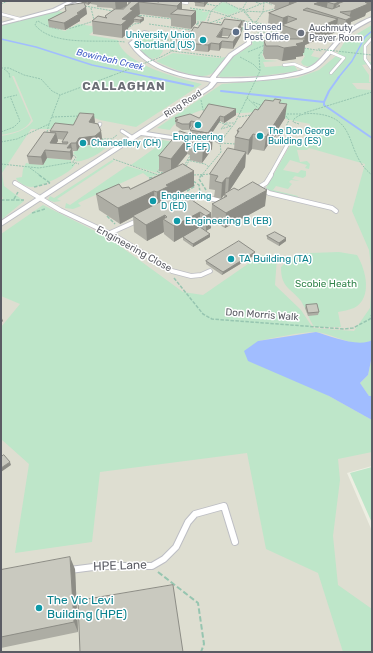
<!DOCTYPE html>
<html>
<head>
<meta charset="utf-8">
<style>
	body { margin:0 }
	#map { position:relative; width:373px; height:653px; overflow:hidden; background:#edeee2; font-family:Rubik,sans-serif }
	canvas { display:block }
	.frame { position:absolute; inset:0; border:2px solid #5b5c64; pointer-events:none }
</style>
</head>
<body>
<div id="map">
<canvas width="373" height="653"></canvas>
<div class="frame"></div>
</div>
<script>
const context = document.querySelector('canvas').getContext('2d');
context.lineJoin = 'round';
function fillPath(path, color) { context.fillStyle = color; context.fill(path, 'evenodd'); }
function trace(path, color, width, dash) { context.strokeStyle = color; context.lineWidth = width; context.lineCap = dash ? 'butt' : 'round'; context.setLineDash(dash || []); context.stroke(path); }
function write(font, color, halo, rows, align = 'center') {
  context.font = font + ' Rubik,sans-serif'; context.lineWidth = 3; context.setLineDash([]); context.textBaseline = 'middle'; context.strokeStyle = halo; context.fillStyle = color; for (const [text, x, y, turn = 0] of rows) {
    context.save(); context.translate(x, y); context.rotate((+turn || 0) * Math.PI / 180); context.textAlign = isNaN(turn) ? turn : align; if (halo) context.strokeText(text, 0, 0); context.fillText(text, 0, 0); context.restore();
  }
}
fillPath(new Path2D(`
	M1,1H372V466L347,473L372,531V652H1Z`), '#deded1');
fillPath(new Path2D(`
	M223,2L237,8L240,11L228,15L213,10Z
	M193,9L203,10L202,12L210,11L205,21L177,19L189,13Z
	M58,11L64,12L65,17L49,27L65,31L78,24L98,27L89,35L118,40C122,64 181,79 202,84L136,127L100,120L84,114L71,129H31L2,173L4,186L24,201L1,220V200L3,199L1,193V136C13,134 26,131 33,121L14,76H12L31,120C26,131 12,133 1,135V25Z
	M372,25V38L365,46L367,62H372V69L368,64L362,65L369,75V82L372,83H352L357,89L371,90L372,96V275L369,250L352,211L365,164L309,148L307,150H297L300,162L307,161L310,164L309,169L305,168L307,165L290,160L283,170L298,173L301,170L306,171V176L303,178L295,176L292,179L300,181L291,180L289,182L292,184L288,189L276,186L273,190L298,196L297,198L266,190V188L293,140L306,144L310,124L286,119C275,106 252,114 238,113C228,113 216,106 207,109C195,111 176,120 170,130L157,128L222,84L297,78L319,70L336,56L345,41Z
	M146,36L157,40L163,51L159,57L152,59L140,52L135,44Z
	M257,38L266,41L283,40L314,51L311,56L320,58L310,67L303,65L301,62L305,56L299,51L262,54L265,60L278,61L263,62L265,67L294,65L298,71L261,76L220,77L219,75L233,57L253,44L250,40Z
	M173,53L219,58L226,57C222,63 217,71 211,74C199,81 168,67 156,61Z
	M157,139L179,143L156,172L165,174L164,175L131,165L162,143L155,142Z
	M101,140L108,144C107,151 81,164 75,161L77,157L73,153L80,146L92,145Z
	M47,158L71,160V163L75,164C72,173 41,187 31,187C26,187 20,183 17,180L16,178L22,177L23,169L26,163L42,165Z
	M112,160L114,161L57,199L61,201L54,202L48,200L50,196L54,198Z
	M127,166L158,175L148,177L143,173L78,203L81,206L73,209L65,208L66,203L70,205Z
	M43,205L109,238L183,292L203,295L261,255L277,257L275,285L301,310L313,328L354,331L370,308L372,279V340C356,350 332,333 316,332C298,332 275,338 258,341L329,396L372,420V452L338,459L340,480L333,536L338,585L372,609V652H343L318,573L266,549L247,453L100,472L92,542L15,553L29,464L1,439V327L20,304L1,296V234Z
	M339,252L357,255C366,270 373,298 354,308C349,310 343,311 338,312L341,327H314C309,319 306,309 301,301C290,287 281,288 281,267L291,257L310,253Z
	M372,356V396H369L360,383L368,375Z
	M372,467V523L350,473Z`), '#bee6c9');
fillPath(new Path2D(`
	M316,332C330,336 359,348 372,340V356L368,375L360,383L369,396H372V420L329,396L248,361L244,351L258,341Z`), '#a1bdff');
trace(new Path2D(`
	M1,39L36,47L92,65L154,78
	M338,78L352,61L365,37L372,31`), '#a1bdff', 1.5);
trace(new Path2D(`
	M150,77L193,86
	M221,91L324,102V105L372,138
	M324,102L329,91L339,77`), '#a1bdff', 2);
const laneFar3 = new Path2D(`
	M174,1L187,3
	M1,14L20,19
	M372,38L365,46V59L372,69
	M330,52L344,58L331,73
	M284,65L294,64L308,70`);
const laneFar2 = new Path2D(`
	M98,127L100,124
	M122,131L133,138
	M270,176L290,140`);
const laneFar1 = new Path2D(`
	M15,183L60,210L117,237L172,271L191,276L201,275L210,271
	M261,188L269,193L332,208L336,211
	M256,189L266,183L271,175
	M183,198L203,197L223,201
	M110,233L139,220`);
const lane = new Path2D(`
	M70,570L101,566H152L164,559L176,547L188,522L195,514L224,506L235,542`);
const street = new Path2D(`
	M69,1H74L57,11L1,25V23L53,9Z
	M80,1H86L70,8L66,7Z
	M372,17V20C360,26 348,33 339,43C332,51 326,61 316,68C300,80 238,82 217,82L212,88L146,132L184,138L187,140L186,141L141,135L1,226V221L208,86L211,82C206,80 199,80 193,79C168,74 143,65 129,43L144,31L148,32L134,43C150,67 183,76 210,78L229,54L247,42V39H251V44L233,56L216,77V78C239,79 298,78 316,63C323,57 328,49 334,43C344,32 358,22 372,17Z`);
trace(laneFar3, '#bdbec4', 3.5);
trace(laneFar2, '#bdbec4', 4.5);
trace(laneFar1, '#bdbec4', 5.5);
trace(lane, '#bdbec4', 8);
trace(street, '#bdbec4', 2);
trace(new Path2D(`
	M223,1L241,10H245L239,8
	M253,1L261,4
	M266,2L272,5
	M1,4L8,1
	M207,4L217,6
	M85,6L113,11
	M91,8L94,20
	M190,8L211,11L248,22H256L258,28L263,30
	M243,8L247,1
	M246,10L268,1
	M244,12L253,22L245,11
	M137,15L173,19
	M139,15L141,19L144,20L141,22
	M37,21L35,25C53,47 99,39 125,42
	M38,21C60,35 71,28 94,21
	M194,22H203
	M256,22L263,12L274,9
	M199,23L196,24L200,26
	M257,23L269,25
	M149,24L191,30
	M207,24L242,11L263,12L264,3
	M207,24L211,11L223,1
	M217,26V22L223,23
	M239,27L244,28
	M127,29L134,24L141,23
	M242,29L269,25
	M260,31L267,33L269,38
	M126,32L134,33
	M241,32L245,26L251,23
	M267,33L278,31
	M150,36L172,51L221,57
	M261,38L281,35
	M158,40H173
	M268,40L254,35L264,30L282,31
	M304,48L322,51
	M248,52L265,45
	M161,57L172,51L175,47L173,40L175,38
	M240,57L253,64L260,71
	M1,68H9L24,75L41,79L52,91L60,95
	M4,69L9,73L10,78
	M260,71L259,55L264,49
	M4,98L17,95
	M201,100L204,114
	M253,102L263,106
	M304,113L372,92
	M284,114H301
	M52,117L80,116
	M239,117L251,115
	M219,122L231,126
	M299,124L293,122L294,119C301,113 309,113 318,114C359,119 344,153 372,175
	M231,126L221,129L226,123H235
	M284,131L289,120L286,116
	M1,132L14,127L20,121L10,96
	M47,132L49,124
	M212,133L225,137
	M1,142L17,139L49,124L60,95L111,76
	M111,143L102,139H112L117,135
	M221,143L235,144
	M73,155L76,157L73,162
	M113,159L161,176
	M187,160L205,164L209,167
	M1,164L39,168L73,162L79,164
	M72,166L75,163
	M184,166L191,154
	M30,168L41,176
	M160,168L157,172L165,173
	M194,175L212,174
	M201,176L221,152L220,142L235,123L247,98L259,109`), '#96c5b0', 1, [2, 1]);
trace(new Path2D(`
	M39,175L50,183
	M158,175L161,176
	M202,175L200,177L203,176
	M149,178L156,177
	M199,179L206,190
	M193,181L199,185L200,192
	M34,187L50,183
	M187,191L195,186L194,185
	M14,199L18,192
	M1,200H24
	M32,213L45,209
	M107,216L115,224
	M174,278L203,314L212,319L344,329L353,328L370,319L372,314`), '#96c5b0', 1.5, [3.5, 1.5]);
trace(new Path2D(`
	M158,572L198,603L204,644L201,652`), '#96c5b0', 2, [5.5, 2.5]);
trace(laneFar3, '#fff', 2.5);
trace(laneFar2, '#fff', 3);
trace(laneFar1, '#fff', 4);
trace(lane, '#fff', 6);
fillPath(street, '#fff');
trace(new Path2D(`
	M318,49L372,55
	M111,76L161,57
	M247,98L260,71
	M186,166L190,159`), '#96c5b0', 1, [2, 1]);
fillPath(new Path2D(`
	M83,1H127V5L128,4V1H154L159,2L182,1V9L196,11V23L191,29L171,26V18L140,14L137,17L144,18V20L140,23L134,22L128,28V33L122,38L93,34L92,21L105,17V16L114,10L112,8L97,7V5L91,4V3L88,5L85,4L87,14L80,19V21L65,30L49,27L48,20L82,3V2Z
	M269,1H372V10L366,13L365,16L351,22L349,30L343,32L336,30V32L305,45L304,53H303V56L296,57V59L282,61L277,59H265L263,54L264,41L283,39L280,38L281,30L268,25L269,13L276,10L274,9L275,5L269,3Z
	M195,2H208L204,7L195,6Z
	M225,19L245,24L244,26L241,25V35L233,49L221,48L219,51L210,50L208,52L175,49V42L191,32L198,28L221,25ZM222,36H229L228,38L221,37Z
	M281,103L285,118L264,151L252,149L248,155L246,154L245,167L230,190L265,206L225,228L211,220L212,204L224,198V195L221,199L214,197L215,190L209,189L210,174L234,150L235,137L237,135V131L241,128L258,110Z
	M236,109V115L224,123L220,121L211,134H213V137L222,143L219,144L212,140V149L202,163L190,160V155L187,154L177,166L194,171V186L181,193L211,213V228L206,231L200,227L174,242L164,234V232L147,241L134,232L133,217L120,224L99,210L96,194L122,188L130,189L164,172L159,171V156L190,134V130L192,127L191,126L189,130H182L176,126L175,118H199Z
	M95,122L94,123L101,131L102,139L96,144L80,146L77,151H73V156L71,160L47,158L43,165L29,164L27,156L50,132V131L73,125ZM58,139L64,140L62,142V144L56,143L58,141Z
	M282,139L279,145L272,144L273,141Z
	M210,234V237L193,247L183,240V237Z
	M267,236L286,238V241L279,246L267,239Z
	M255,255L222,275L206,264V261Z
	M306,305L319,312L318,315L308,316L305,308Z
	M75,569L78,632L1,648V570Z`), '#adada4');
fillPath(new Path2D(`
	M90,1H91V3L88,5V3Z
	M115,1H127V6L116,11Z
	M182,1V13L177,15V6Z
	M206,1H208V2L204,7V3Z
	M290,1H294L293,12L288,14L289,2Z
	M322,1H328L326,11L314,4Z
	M341,1H352L337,4L336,7L333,9L334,4Z
	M367,1H372V10L366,13L365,16L351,22L349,30L343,32L346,20L349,18L351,11Z
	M139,2L140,14L134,19V22L128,28V33L122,38V19L130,9Z
	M86,7L87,14L80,19V21L65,30L64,23Z
	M196,11V23L191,29V16Z
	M288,16L287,27L282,25L283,18Z
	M144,18V20L140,23V20Z
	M338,19L336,32L305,45L304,53H303V56L296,57V59L282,61L284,48L304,41L305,33Z
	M242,21L241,28L238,27Z
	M223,28L222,36L217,44V37Z
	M242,28L241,35L233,49V42Z
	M222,41L221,48L219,51V44Z
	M211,43L210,50L208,52V45Z
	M287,104L285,118L264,151L266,137Z
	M236,109V115L224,123V117Z
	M94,114L95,122L90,130L89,122Z
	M220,116V121L208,139V133Z
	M191,121V126L189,130V124Z
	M101,131L102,139L96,144L80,146L77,151L76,143L79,138Z
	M56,133L58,141L51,151L50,143Z
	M213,134L212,149L202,163L203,148Z
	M253,134L252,149L248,155L249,140Z
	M282,136V139L279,145V142Z
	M187,139V154L171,174V159Z
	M222,140V143L219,144V141Z
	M71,143L73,156L71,160L70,152L67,148Z
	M45,150L47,158L43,165L41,157Z
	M246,152L245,167L228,193L229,178Z
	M194,171V186L169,199L157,208V192L166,185Z
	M226,178L225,193L224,194V195L221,199L222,183Z
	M267,190L265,206L225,228L226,213Z
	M154,191L155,206L133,216V217L120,224L118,208Z
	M200,212V227L174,242V226Z
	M211,213V228L206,231V216Z
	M165,215V220L163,219L164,232L147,241L146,225Z
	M210,234V237L193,247V244Z
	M286,238V241L279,246V243Z
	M255,252V255L222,275L223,272Z
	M1,316L3,321L1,323Z
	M10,462L11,465L1,472V468Z
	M70,557L75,569L78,632L74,622Z`), '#8d8d86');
const building = new Path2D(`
	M83,1H90L88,3L82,2Z
	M132,1H154L159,2V1H182L177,6L139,2L130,9L133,10L122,19L127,20L121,25L92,21L98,16L107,18L105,16L115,9H123Z
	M196,1H206L204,3L195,2Z
	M299,1H322L314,4L332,9L340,6L337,4L345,1H367L365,2L368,4L351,11L340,12L352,17L346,20L307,8L303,10L338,19L305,33L282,25L297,19L288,16L283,18L269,13Z
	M328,1H341L334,4L327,2Z
	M84,3L86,7L77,13L79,14L64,23L48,20L66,11L65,6Z
	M178,9L196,11L191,16L171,14Z
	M137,16L144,18L140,20L133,19Z
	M225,19L242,21L238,27L242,28L233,42L222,41L219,44L211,43L208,45L175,42L181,33L191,32L194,27L198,28L202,22L221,25ZM223,28L233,30L228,38L217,37Z
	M242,21H245L244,23H242Z
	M286,39H306L303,41L304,42L296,44L298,46L284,48L278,46H266L264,41Z
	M275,99L281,100L279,103L287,104L266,137L253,134L249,140L235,137L239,131H237L239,128H241L255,109L258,110L265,100L273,101Z
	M209,104L236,109L224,117L220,116L208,133L190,130L196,122L191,121L189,124H182L175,121L178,120L175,118L190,114L199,118Z
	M80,113L94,114L89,122L98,124L101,131L95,136L79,138L76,143H71L67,148H72L70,152L45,150L41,157L27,156L44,132L56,133L50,143L67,144L68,142H62L68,132L50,131L55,123L73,125Z
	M180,131L197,137L201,132L213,134L203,148L190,145L194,140L187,139L171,159L159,156Z
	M219,135L222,140L219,141L212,137Z
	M276,135L282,136L279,142L273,141Z
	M228,148L246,152L229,178H226L222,183L215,181L218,176L210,174Z
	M183,164L194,171L166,185L169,186L157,192L154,191L118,208L96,194L119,184L122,188L129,187L130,189Z
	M253,182L267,190L226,213L212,204L227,196L224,194L234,188L238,190Z
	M180,192L211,213L206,216L200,212L174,226L163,219L167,217L165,215L146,225L133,216Z
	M200,227L210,234L193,244L183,237Z
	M275,232L286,238L279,243L267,236Z
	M239,241L255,252L223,272L206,261Z
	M317,304L319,312L308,313L306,305Z
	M4,455L10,462L1,468V457Z
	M70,557L74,622L1,637V570Z
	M173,585L183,652H80L78,601Z`);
fillPath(building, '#c9c9bf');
trace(building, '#8d8d86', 1);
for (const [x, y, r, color] of [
	[236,32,4,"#5c6f8a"],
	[301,33,4,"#6b7280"],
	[203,40,4,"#0f9aa8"],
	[198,125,4,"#0f9aa8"],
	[260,136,4,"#0f9aa8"],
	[83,143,4,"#0f9aa8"],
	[153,201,4,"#0f9aa8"],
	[177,221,4,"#0f9aa8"],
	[231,259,4,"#0f9aa8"],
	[39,608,4,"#0f9aa8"]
]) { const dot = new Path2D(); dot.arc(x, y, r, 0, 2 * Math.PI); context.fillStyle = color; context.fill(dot); trace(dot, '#fff', 1.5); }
write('9px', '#4e5e75', '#fff', [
	["Licensed",244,27],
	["Post Office",244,37]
], 'left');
write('9px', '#5b616d', '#fff', [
	["Auchmuty",309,28],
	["Prayer Room",309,38]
], 'left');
write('9px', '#0d838f', '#fff', [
	["University Union",195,35,"right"],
	["Shortland (US)",195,45,"right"],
	["The Don George",268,131],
	["Building (ES)",268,141],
	["Engineering",198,137,"center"],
	["F (EF)",198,147,"center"],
	["Chancellery (CH)",91,143],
	["Engineering",161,196],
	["D (ED)",161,206]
], 'left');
write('italic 9px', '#405ec6', '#fff', [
	["Bowinbah Creek",110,60,13]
]);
write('9px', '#5b5c64', '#fff', [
	["Ring Road",183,104,-33]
]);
write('10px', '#0d838f', '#fff', [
	["Engineering B (EB)",185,221],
	["TA Building (TA)",239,259]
], 'left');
write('10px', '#5b5c64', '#fff', [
	["Engineering Close",134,249,29],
	["Don Morris Walk",262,315,4]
]);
write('10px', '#32844b', '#fff', [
	["Scobie Heath",326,284]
]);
context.letterSpacing = '1px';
write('bold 12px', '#6c6e76', '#fff', [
	["CALLAGHAN",124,87]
]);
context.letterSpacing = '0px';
write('12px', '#5b5c64', '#fff', [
	["HPE Lane",120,566,-2]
]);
write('12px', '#0d838f', '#fff', [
	["The Vic Levi",47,601],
	["Building (HPE)",47,615]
], 'left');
</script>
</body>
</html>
